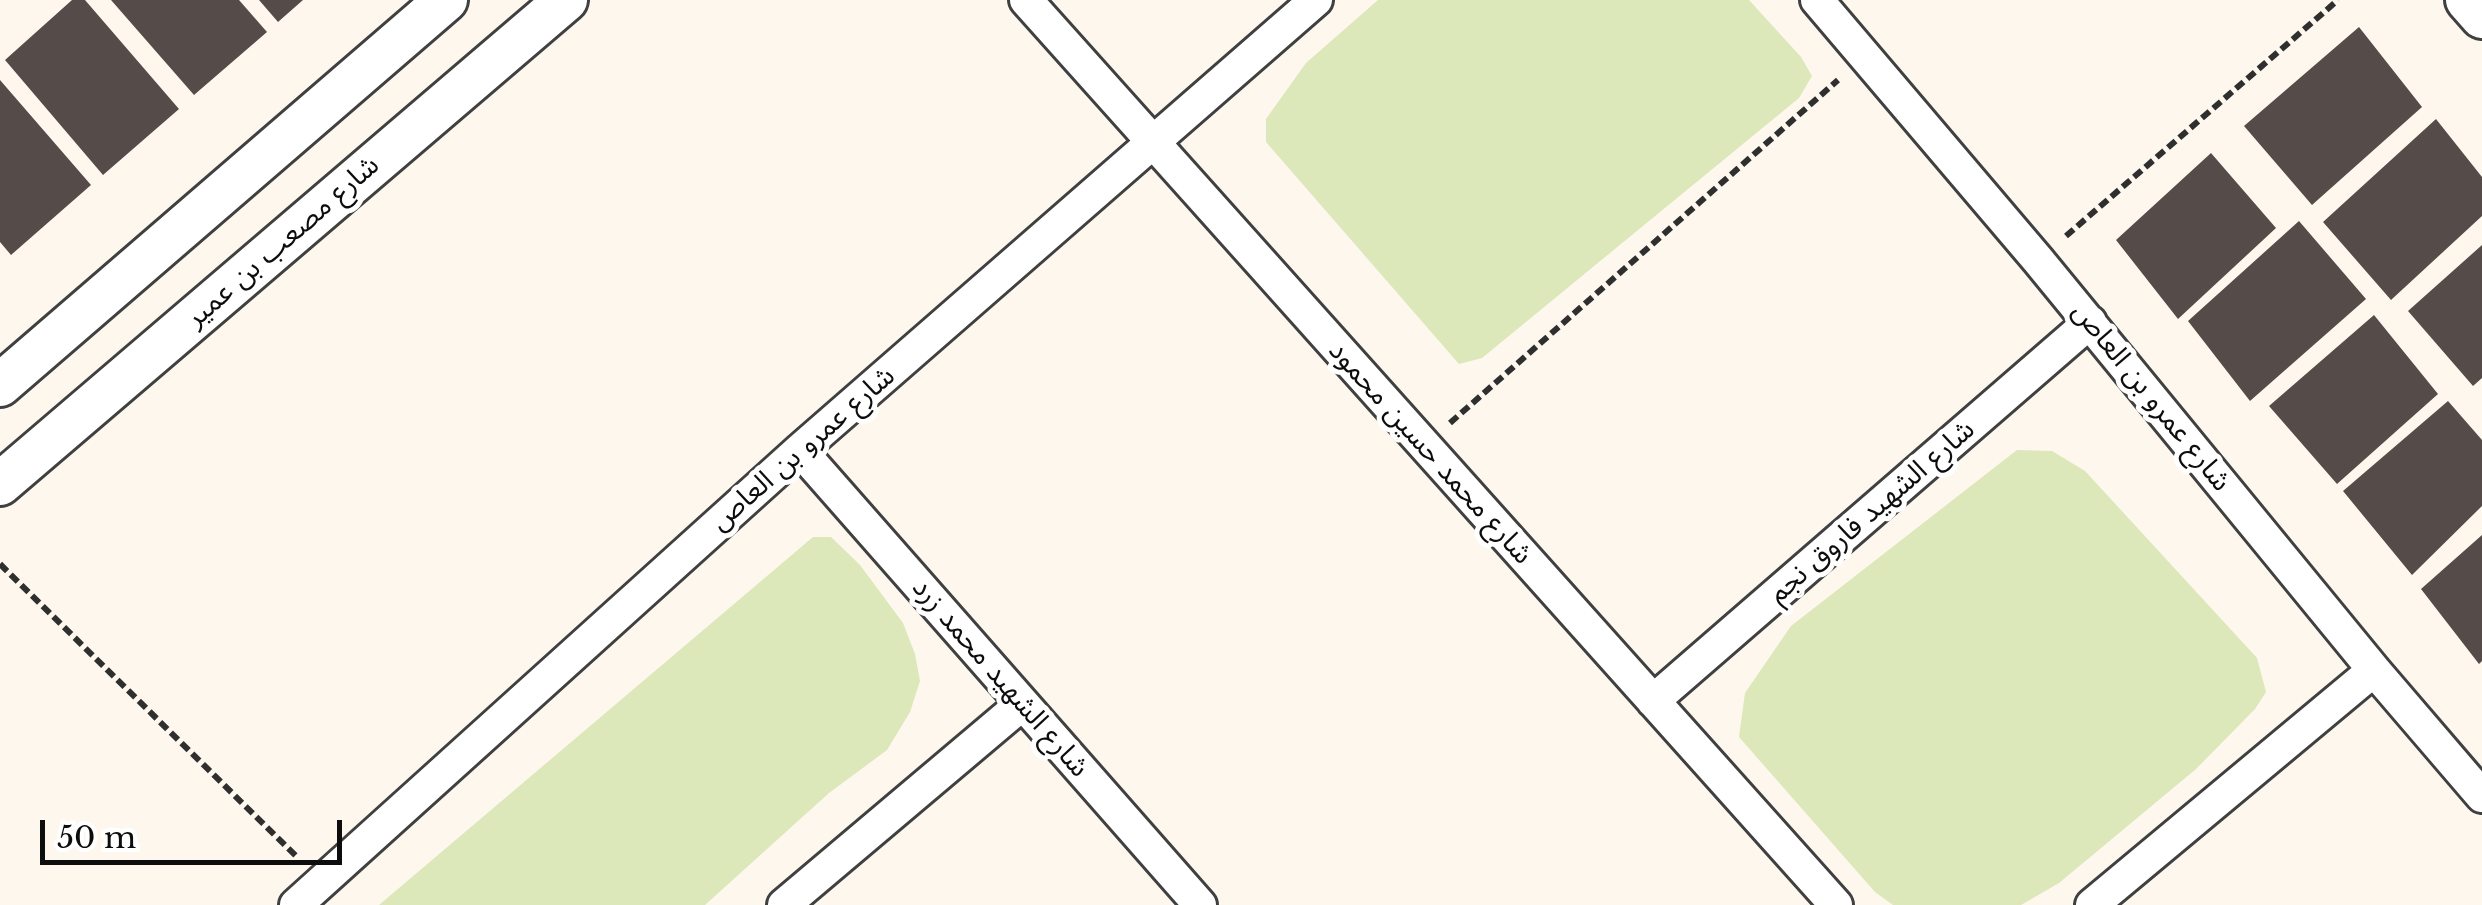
<!DOCTYPE html>
<html>
<head>
<meta charset="utf-8">
<style>
	body { margin:0 }
	#map { position:relative; width:2482px; height:905px; overflow:hidden; background:#fef7ee; font-family:"Libre Baskerville",serif }
	canvas { display:block }
	.scale { position:absolute; left:40px; top:820px; width:302px; height:45px; box-sizing:border-box; border:5px solid #0d0d0d; border-top:0; padding-left:12px; font-size:30px; line-height:35px; white-space:nowrap; color:#0d0d0d; -webkit-text-stroke:8px #fff; paint-order:stroke }
</style>
</head>
<body>
<div id="map">
<canvas width="2482" height="905"></canvas>
<div class="scale">50 m</div>
</div>
<script>
const context = document.querySelector('canvas').getContext('2d');
context.lineJoin = 'round';
function fillPath(path, color) { context.fillStyle = color; context.fill(path, 'evenodd'); }
function trace(path, color, width, dash) { context.strokeStyle = color; context.lineWidth = width; context.lineCap = dash ? 'butt' : 'round'; context.setLineDash(dash || []); context.stroke(path); }
function write(font, color, halo, rows, align = 'center') {
  context.font = font + ' "Libre Baskerville","Noto Sans Arabic",serif'; context.lineWidth = 10; context.setLineDash([]); context.textBaseline = 'middle'; context.strokeStyle = halo; context.fillStyle = color; for (const [text, x, y, turn = 0] of rows) {
    context.save(); context.translate(x, y); context.rotate((+turn || 0) * Math.PI / 180); context.textAlign = isNaN(turn) ? turn : align; if (halo) context.strokeText(text, 0, 0); context.fillText(text, 0, 0); context.restore();
  }
}
fillPath(new Path2D(`
	M1378,0H1749L1801,57L1812,76L1799,98L1482,358L1459,364L1266,142V119L1306,63Z
	M2017,450L2052,451L2085,471L2257,658L2266,692L2255,709L2196,769L2059,883L2021,905H1893L1875,892L1739,737L1745,693L1791,626Z
	M813,537H831L860,565L903,623L915,654L920,681L910,712L887,750L829,793L705,905H379Z`), '#dce7ba');
fillPath(new Path2D(`
	M72,0H85L179,109L103,175L5,60Z
	M111,0H239L267,32L194,95Z
	M259,0H303L278,22Z
	M2359,27L2422,107L2312,205L2244,126Z
	M0,80L91,185L11,255L0,242Z
	M2436,119L2482,177V216L2391,300L2323,222Z
	M2211,153L2276,228L2178,319L2116,240Z
	M2299,221L2366,299L2250,401L2188,321Z
	M2482,245V378L2473,386L2408,311Z
	M2374,315L2438,394L2337,484L2269,406Z
	M2448,401L2482,440V506L2412,575L2343,491Z
	M2482,535V661L2479,664L2421,589Z`), '#554c4a');
const minor = new Path2D(`
	M1026,0L1836,905
	M1817,0L2038,260L2374,670L2482,796
	M800,450L1200,905
	M1653,701L2090,322
	M296,905L800,450L1316,0
	M784,905L1022,704
	M2092,905L2374,670`);
const tertiary = new Path2D(`
	M2467,0L2482,17
	M0,385L446,0
	M0,484L566,0`);
trace(minor, '#404040', 38);
trace(tertiary, '#404040', 48);
trace(new Path2D(`
	M2066,236L2338,0
	M1450,423L1838,80
	M0,564L298,858`), '#2f2f2f', 6, [10, 5]);
trace(minor, '#fff', 32);
trace(tertiary, '#fff', 42);
write('28px', '#0d0d0d', '#fff', [
	["شارع مصعب بن عمير",283,242,-41],
	["شارع عمرو بن العاص",2151,397,51],
	["شارع عمرو بن العاص",803,449,-41],
	["شارع محمد حسين محمود",1430,453,48],
	["شارع الشهيد فاروق نجم",1872,512,-41],
	["شارع الشهيد محمد زرد",1000,678,49]
]);
</script>
</body>
</html>
